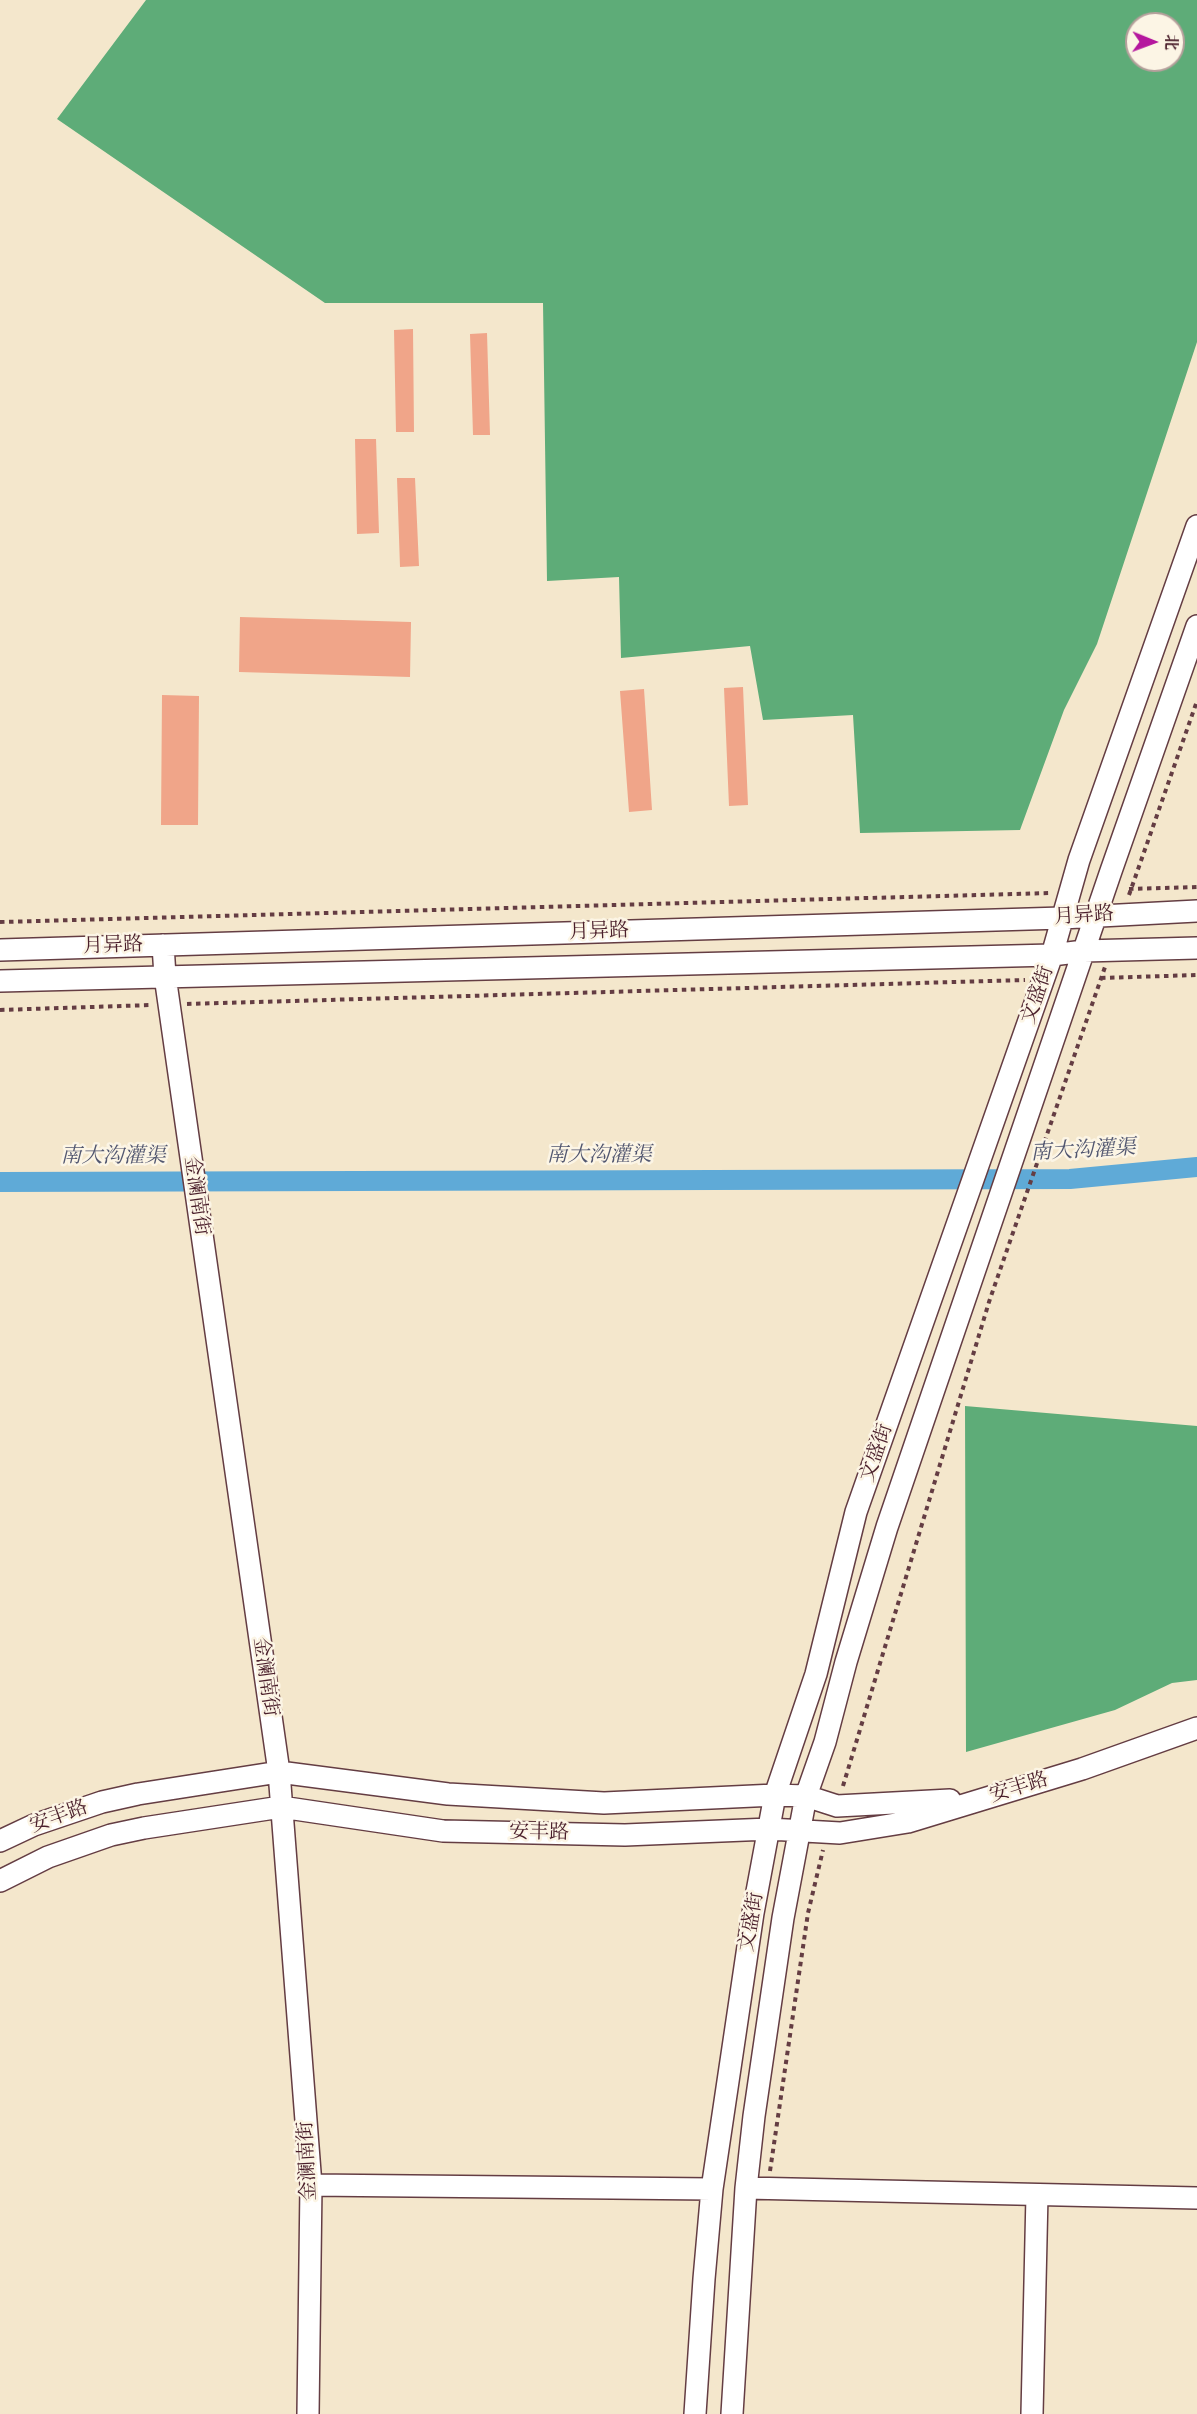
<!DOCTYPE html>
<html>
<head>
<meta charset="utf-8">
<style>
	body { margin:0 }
	#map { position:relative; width:1197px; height:2414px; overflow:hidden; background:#f4e7cc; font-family:"IM FELL French Canon","Noto Serif SC",serif }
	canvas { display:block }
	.north { position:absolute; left:1125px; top:12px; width:60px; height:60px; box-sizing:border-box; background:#fcf5e5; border:2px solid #b59f9b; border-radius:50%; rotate:91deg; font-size:16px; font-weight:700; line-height:24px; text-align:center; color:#4a1f2b }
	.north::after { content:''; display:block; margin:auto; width:21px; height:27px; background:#b5179e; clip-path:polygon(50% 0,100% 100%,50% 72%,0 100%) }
</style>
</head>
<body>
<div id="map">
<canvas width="1197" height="2414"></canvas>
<div class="north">北</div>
</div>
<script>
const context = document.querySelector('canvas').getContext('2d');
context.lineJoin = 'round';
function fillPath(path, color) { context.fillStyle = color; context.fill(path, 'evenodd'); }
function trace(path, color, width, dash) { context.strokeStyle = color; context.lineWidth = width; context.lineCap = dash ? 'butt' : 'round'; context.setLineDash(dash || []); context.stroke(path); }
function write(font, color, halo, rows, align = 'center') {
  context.font = font + ' "IM FELL French Canon","Noto Serif SC",serif'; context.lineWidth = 5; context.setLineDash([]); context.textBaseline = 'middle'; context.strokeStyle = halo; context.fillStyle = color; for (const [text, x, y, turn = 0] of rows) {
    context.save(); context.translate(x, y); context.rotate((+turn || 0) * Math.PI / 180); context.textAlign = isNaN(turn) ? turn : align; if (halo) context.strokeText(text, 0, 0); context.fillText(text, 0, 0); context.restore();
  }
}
fillPath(new Path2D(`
	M146,0H1197V342L1097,644L1064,710L1020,830L860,833L853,715L763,720L750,646L621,658L619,577L547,581L543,303H325L57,119ZM1137,24H1173V60H1137Z
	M965,1406L1197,1426V1680L1172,1683L1115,1710L966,1752Z`), '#5eac78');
trace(new Path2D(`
	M0,1182L1070,1179L1197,1167`), '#5faad7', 20);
fillPath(new Path2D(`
	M413,329L414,432H396L394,330Z
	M487,333L490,435H473L470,334Z
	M355,439H376L379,533L357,534Z
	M397,478H415L419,566L400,567Z
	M240,617L411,622L410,677L239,672Z
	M743,687L748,805L729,806L724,688Z
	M644,689L652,810L629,812L620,691Z
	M162,695L199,696L198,825H161Z`), '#f0a589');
const secondary = new Path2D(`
	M163,945L165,976L279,1772L311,2185L308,2414
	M0,950L1062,918L1197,911
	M0,981L1052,955L1084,951L1197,948
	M0,1841L34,1825L102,1802L138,1794L279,1772L448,1794L604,1803L775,1795L806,1796L837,1806L950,1800
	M0,1881L48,1857L111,1835L144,1828L281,1807L443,1831L625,1835L769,1829L840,1833L908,1822L1082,1769L1197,1728
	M311,2185L712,2189
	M746,2188L1197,2198
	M695,2414L704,2279L712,2189L753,1913L775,1795L816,1674L856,1512L1052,955L1079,860L1197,526
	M732,2414L746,2188L754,2116L783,1918L806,1796L825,1742L846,1662L887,1527L1111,871L1197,626
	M1032,2414L1037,2195`);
trace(secondary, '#643d43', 24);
trace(new Path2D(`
	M1129,889L1197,887
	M1129,895L1197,701
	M0,922L1049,893
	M1101,978L1197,975
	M187,1004L1025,980
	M0,1010L152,1005
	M843,1786L989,1302L1105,967
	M770,2171L808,1913L823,1850`), '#643d43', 4, [4.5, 4.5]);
trace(secondary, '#fff', 21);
write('20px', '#4a1f2b', '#fcf5e5', [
	["月异路",1084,916,-4],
	["月异路",599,932,-2],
	["月异路",113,946,-2],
	["文盛街",1038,995,-71],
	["金澜南街",196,1196,82],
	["文盛街",877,1453,-71],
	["金澜南街",265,1677,82],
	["安丰路",1019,1788,-17],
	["安丰路",59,1817,-20],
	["安丰路",539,1833,1],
	["文盛街",752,1922,-80],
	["金澜南街",308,2161,-93]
]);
write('italic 21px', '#525770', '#fcf5e5', [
	["南大沟灌渠",1083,1151,-3],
	["南大沟灌渠",599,1156],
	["南大沟灌渠",113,1157]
]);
</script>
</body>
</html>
